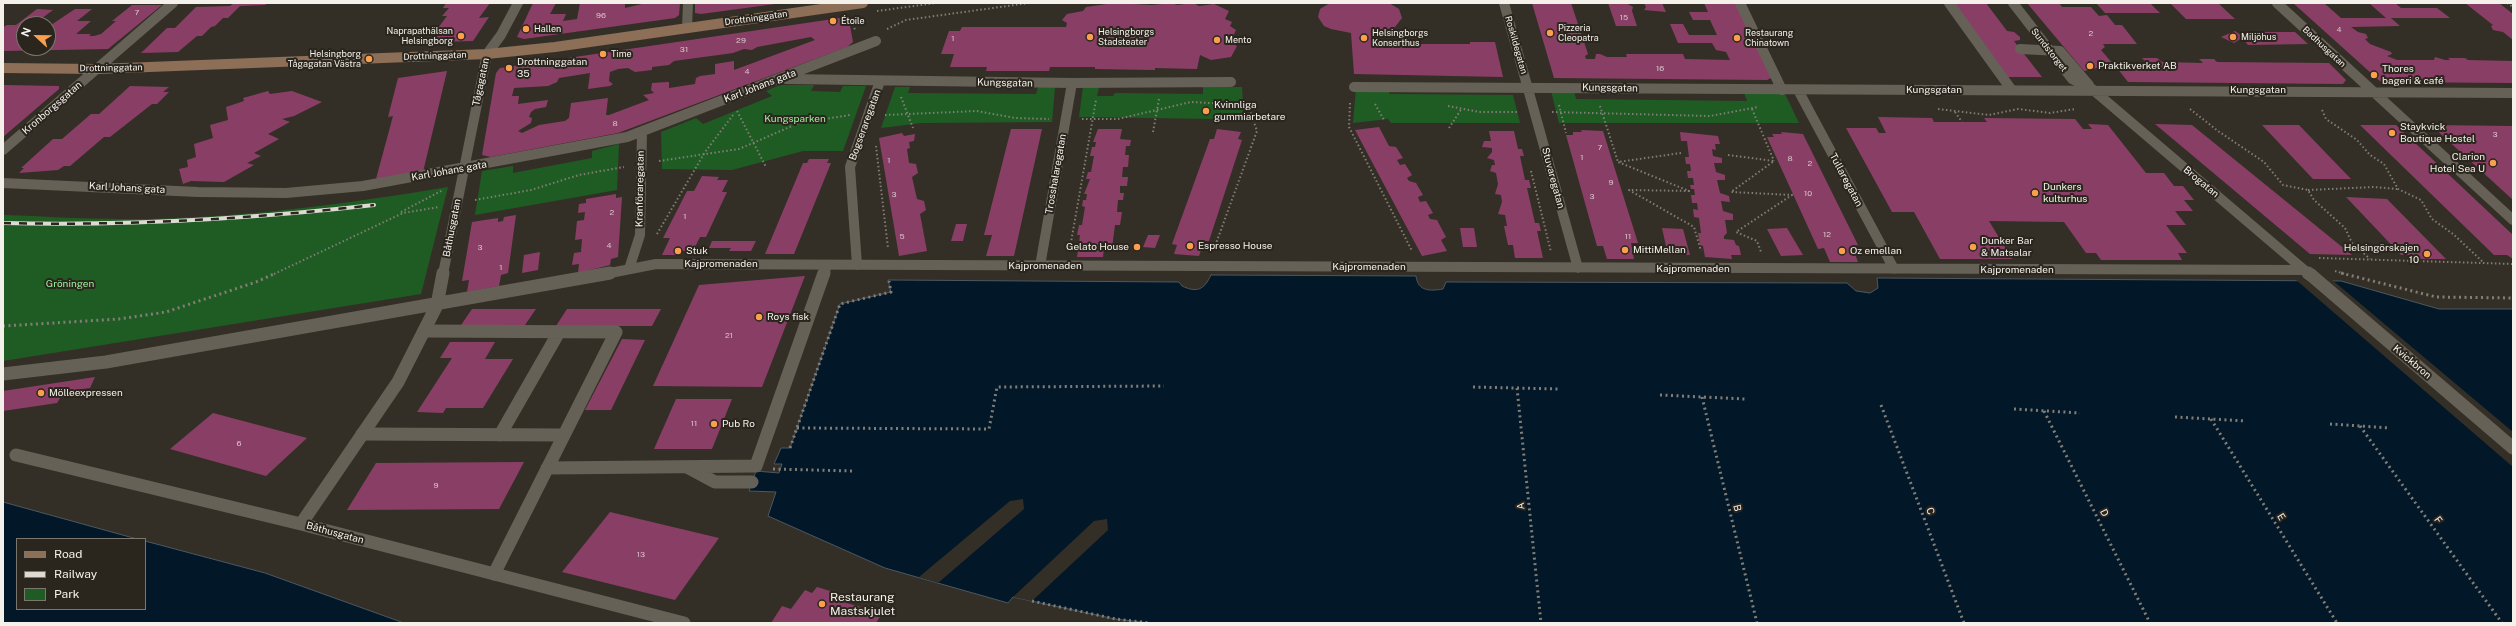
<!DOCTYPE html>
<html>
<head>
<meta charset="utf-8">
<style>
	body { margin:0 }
	#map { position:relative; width:2516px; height:626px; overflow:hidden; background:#342f26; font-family:"Public Sans",sans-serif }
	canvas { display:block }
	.frame { position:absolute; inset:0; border:4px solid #f4f1eb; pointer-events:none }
	.legend { position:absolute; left:16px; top:538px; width:130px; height:72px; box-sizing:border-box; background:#2a251d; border:1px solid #7b776f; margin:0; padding:5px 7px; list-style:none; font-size:12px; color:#f4f1eb }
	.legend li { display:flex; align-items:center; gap:8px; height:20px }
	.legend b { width:20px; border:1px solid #7b776f }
	.north { position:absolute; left:16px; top:16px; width:40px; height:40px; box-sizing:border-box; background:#2a251d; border:1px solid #7b776f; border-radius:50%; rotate:292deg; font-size:11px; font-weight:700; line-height:16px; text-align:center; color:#f4f1eb }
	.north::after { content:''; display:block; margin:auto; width:14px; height:18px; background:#fa9f4e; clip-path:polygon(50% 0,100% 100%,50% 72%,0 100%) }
</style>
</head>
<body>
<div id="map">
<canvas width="2516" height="626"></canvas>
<div class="frame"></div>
<ul class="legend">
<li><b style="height:5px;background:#8d6f57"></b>Road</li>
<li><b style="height:5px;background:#dddad3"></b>Railway</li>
<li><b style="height:11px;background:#1f5c24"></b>Park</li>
</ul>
<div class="north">N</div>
</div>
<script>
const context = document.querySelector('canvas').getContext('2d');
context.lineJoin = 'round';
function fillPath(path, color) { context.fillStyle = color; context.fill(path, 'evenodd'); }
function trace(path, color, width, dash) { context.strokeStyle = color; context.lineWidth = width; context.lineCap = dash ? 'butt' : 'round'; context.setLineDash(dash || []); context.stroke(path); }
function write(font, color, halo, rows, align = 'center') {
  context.font = font + ' "Public Sans",sans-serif'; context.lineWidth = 4; context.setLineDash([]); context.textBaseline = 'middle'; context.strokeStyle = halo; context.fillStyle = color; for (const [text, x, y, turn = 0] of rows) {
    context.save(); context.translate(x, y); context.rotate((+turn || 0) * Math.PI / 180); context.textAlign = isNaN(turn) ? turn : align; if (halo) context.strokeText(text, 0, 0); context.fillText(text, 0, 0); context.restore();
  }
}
fillPath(new Path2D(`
	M780,85H814L811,91L840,92L843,86H866L843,151H803L732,170L662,169L661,132L696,118L703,124L772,96L766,91Z
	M895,87H910L908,93L1036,94L1038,87H1055L1052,122L922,123L881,128Z
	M1083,87H1099L1097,96H1113L1115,93L1203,94V87H1242L1244,122L1214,119L1079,117Z
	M1356,88H1389V94L1513,95L1520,123H1391L1388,119L1353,123Z
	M1551,91H1574L1576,99L1747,101L1744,93L1785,94L1799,123H1559Z
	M619,144L617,190L475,215L482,171L513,166V173L592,158V151Z
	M448,187L421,294L3,361V215C41,216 80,219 118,219C229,220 339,205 448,187Z`), '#1f5c24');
const water = new Path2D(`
	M1211,275L1416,276C1418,292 1431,291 1443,289L1446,282L1847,283L1856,291L1870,293L1878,288L1877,278L2341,281L2439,309H2513V623H1150L1115,619L1013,597L1008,603L885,568L768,516L776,492L749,491L756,471L779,473L782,464H774L781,448H790L840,304L891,292L888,280L1179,282L1182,286C1197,293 1204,290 1211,275Z
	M3,502L137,539H17V609H145V541L265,573L404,623H3Z`);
fillPath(water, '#021728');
trace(water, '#4b5862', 1);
fillPath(new Path2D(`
	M2295,279H2331L2513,432V467Z
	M1023,499L1024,509L938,583L919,577L1010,501Z
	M1107,519L1108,530L1032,601L1013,597L1094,521Z`), '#342f26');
fillPath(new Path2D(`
	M234,3H268L265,5L240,6L228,18H223L215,26L211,27L202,36H197L178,52L141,53L167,28H175L196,7L230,6Z
	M446,3H490L479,18L489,17L473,41L437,42L440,38H436L443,28H438L447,16H442L449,8H443Z
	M533,3H556L550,14H566L563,21L577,19L580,3H625V8L646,3H680L679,15L675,18L524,39L517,37Z
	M695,3H775V4L701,14L695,13Z
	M1114,3L1152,5L1172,3L1177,5L1193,3L1199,6L1214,4L1229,11L1225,19L1232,22L1230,26L1236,30L1230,43L1237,46L1231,57L1211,60L1200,55L1197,69L1155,68V70L1095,69V67H1050L1049,71H986L987,67H950L954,54H941L949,31H960L962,27H1066L1067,23L1062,20L1067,14L1083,11L1086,7Z
	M1330,3H1389L1399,9L1402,18L1395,27L1376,32L1377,44H1470V42H1495L1503,77L1354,74L1351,33L1331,29L1324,26L1318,17L1320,9Z
	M1532,3H1571L1588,54L1585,56L1586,59H1595L1596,54H1600L1607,57H1627L1626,54H1683L1685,59L1730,60L1726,52L1716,50L1712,43H1678L1670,24H1683L1689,35H1717L1710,20H1693L1689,12H1708L1704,3H1739L1773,77L1767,80L1554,78Z
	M1608,3H1626L1633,7L1632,11L1637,26H1616Z
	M1644,3H1662L1666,12L1644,10L1646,7Z
	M1952,3H1986L2007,31L2014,32L2020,37V40L2014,41L2042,77H2005Z
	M2027,3H2059L2062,7H2091L2099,16L2107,15L2115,25H2122L2137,44H2103L2105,47L2101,50L2113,64L2084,71Z
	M2096,3H2150L2160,13H2105Z
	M2170,3H2218L2235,19H2186Z
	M2293,3H2324L2341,18H2386L2369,3H2395L2401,8H2437L2450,18H2391L2400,26L2351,27L2358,32L2366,34L2368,38L2365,39L2370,44L2391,52L2392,54L2387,56L2397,60H2434L2435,57L2445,60H2450L2448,58H2465L2468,60L2513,61V83L2381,82Z
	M2465,3H2499L2513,14V40L2503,32L2493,30L2491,26L2493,25Z
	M132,5H162L108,49L3,51V27L7,25H16L37,9L53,10L34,24H24V48H48V27L75,9H92L77,21H91L76,34H91L89,36H94L101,34L116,21H112Z
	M840,18L849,20L853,42L847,47L618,133L491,157L482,155L496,73L500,68ZM811,37L815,40L734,70V61L715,64V74L700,76L696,78L695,84L669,88V82H667L652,83L651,90L654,93L643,95L649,100L609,115H606L608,98L571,103L569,118L565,121L539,125L522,133L518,131L531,123L532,118L529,117L531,112L535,109L546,107L548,100L518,104L519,96H512L514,88L548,86L557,82L559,78L590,73L588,89L610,86L613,84L609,81L610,72L618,69L628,68L635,72L652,70V67L669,65L674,61L733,53L744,49L752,50L757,47Z
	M2235,31L2244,37L2254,36L2250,32H2295L2308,44L2248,45L2242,38L2234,43L2221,37Z
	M2142,58H2157L2162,62L2203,63L2199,59H2214L2217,62L2329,63L2346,80L2343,84L2128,82L2117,68L2146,62Z
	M447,71L423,172L376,179L393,116L388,117L398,78Z
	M3,85L59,86V89L3,137Z
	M130,86L169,87L163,92H169L157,104H152L110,137H104L70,166H64L58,170L19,173L24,168H21L53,139H62L91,114H99Z
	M268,91L270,94L292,91L322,102L294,116L282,119L290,122L268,134L279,139L254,153L261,156L247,163L254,165L224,182L191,181L183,184L179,169L188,167L187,160L196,157L194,144L213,138L210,125L228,120L226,107L244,101L243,98Z
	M1878,117L1932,118L1934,122H1987L1984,118L2075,119L2083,129H2092L2088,124L2108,125L2146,173H2164L2174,186H2183L2194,200H2184L2193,211H2175L2186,225H2166L2187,253H2178L2182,260H2101L2096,253H2086L2064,222L1989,221L2012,259H1940L1914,212H1892L1846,128H1876L1879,133H1886Z
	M2155,124L2192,125L2352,255L2310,254Z
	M2262,125H2299L2351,179H2313Z
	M2360,125H2396L2513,235V259L2507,255H2494Z
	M2431,125L2513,126V200Z
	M1379,127L1389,146L1396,147L1403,158L1397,160L1400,165L1405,164L1412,175L1407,178L1409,181L1416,183L1423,195L1418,197L1420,202L1426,201L1433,213L1428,215L1430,219L1437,220L1446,237L1441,240L1447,251L1422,256L1355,130Z
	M1011,129H1042L1014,256H986L992,235H984Z
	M1098,129H1122L1120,139L1131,140L1130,146H1126L1125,155H1129L1128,167H1123L1122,177H1128L1127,186H1120V193H1124L1123,200H1118L1117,212H1122L1120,225H1115L1112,248H1104L1103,257H1077L1080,235H1077L1079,225H1082L1085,207L1082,206L1083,200H1086L1087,194H1084L1090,179H1086L1088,172H1091L1094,156H1090L1092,147H1095L1096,142H1093Z
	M1217,129L1241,132L1238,139L1242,140L1209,241H1204L1199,256L1174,254L1177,245L1172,244L1210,139H1214Z
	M1581,130L1603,131L1638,243H1631L1634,259H1607L1603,246H1597L1566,135H1573V132H1582Z
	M1489,131H1514L1518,149H1522L1524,156H1520L1525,180H1529L1531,188H1527L1535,223H1539L1541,231H1537L1543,258H1515L1513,245H1508L1504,226H1507L1505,215L1498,214L1502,202L1501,195L1495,194L1498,184L1496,173L1490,171L1492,165H1495L1494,160L1487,158L1492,152V148L1482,147L1484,141H1491Z
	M1680,132L1718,136L1720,144H1715L1716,150L1712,149L1713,156L1722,158V163H1714L1716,172L1725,175V180H1717L1720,193L1729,196L1730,202L1721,201L1723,211L1733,214V220H1725L1727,233L1724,236V239L1734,240L1736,245L1739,246L1741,255H1731L1732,259L1705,257L1703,246L1700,245L1698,233H1701L1699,218L1694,217L1693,209L1698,210L1697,203H1692L1691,195H1695L1694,189H1691L1690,185H1694L1693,178H1688L1687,171H1691L1690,164H1686L1685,157H1689L1687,141H1681Z
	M1781,132L1803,134L1858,245L1852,246L1858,262H1830L1824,248L1818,249L1767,137H1774L1772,134H1782Z
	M902,133L904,136L915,134L914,141L909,142L910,148L907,149L909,163L916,164L918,173L912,177L917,199L924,201L926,210L920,214L927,251L899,256L879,138Z
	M809,159H829L827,163H831L794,254H765L803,163H807Z
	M702,176L719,177L717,180H728L722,192H727L706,237H700L693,251H682L680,255H662L670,238H663L687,191H694Z
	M616,194V198L622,197L618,257L611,259L610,265L578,273L579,264L572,265L574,253L581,252L582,239L575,240L577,221L584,220L585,212L578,213L579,204L586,203V199Z
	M2346,197L2387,199L2446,259H2418L2414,255H2401Z
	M516,215L508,273L501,275L499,286L467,292L469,280L462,281L472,222L498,218V222L503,221L504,217Z
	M956,224H967L963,241H951Z
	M1460,228H1474L1477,247H1463Z
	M1662,228L1683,229L1690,255H1668Z
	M1787,228L1803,255L1781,256L1767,229Z
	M1148,235H1160L1155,248L1143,247Z
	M712,241H756L751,251H729L731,248H709Z
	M540,252L538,270L522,273L524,255Z
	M805,276L762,387L653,386L699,285Z
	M472,309H536L525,325H461Z
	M567,309H661L652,326H556Z
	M622,339L645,340L611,410H585Z
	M450,342H495L485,359H513L483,408H446L443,413L417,412L452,358H440Z
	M95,377L90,388L82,389L79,395L60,398L57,403L3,411V391Z
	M676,399H732L712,449H654Z
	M213,413L307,438L266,476L170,449Z
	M524,462L499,509L347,510L376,463Z
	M610,512L719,538L675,600L562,572Z
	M817,587L847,596L843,602L882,613L876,623H771L782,606L791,609L805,590L812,593Z`), '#893f65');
trace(new Path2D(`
	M2507,3L2513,7
	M877,11L936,3
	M853,20L855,31
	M887,29L906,20L1029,3
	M901,97L913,128
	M1350,103L1349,127L1412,251
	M1375,104L1384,120
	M1559,105L1566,133
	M1448,106L1479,112H1517
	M1600,106L1618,162
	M1752,109L1774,161
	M1938,109L1989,115L2018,109L2050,113L2075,109
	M2190,109L2218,131L2264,162L2283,185L2308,190L2314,200L2345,228L2352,243L2370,259
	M2322,110L2326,119L2357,140L2370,155L2384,164L2398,189L2421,200L2432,219L2453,234L2483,262
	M737,111L766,167
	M1552,112L1710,116L1758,107
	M1955,112L1962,122
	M885,115L977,111L1015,118L1049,119
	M1082,119H1118L1191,102L1248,105L1257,131L1214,249
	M1449,128L1462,108
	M1153,132L1159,99
	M876,146L888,248
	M1681,153L1618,162L1689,191L1629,190L1694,227L1701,251
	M1728,155L1774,161L1731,192L1792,195L1736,232L1757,241L1761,252
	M659,161L739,149L799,123L850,115
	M1531,171L1551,252
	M2308,190L2374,187L2397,189
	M475,200L531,190L579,175L624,167
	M401,212L443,190
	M657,234L705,152L733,115
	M1070,248L1096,100
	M2319,258L2513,264
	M2335,271L2345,274
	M274,274L403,213L439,207`), '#827e76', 2, [1.5, 2.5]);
trace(new Path2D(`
	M2341,273L2436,297L2513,298
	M3,326L119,319L166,312L256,282L276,273
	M1473,387L1559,389
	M1517,388L1541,623
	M1660,395L1745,399
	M1702,397L1757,623
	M1881,405L1964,623
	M2014,409L2080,413
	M2044,411L2150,623
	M2175,417L2246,421
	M2211,419L2337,623
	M2330,424L2390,428
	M2360,426L2502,623
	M797,428L989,429L997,387L1164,386
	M790,448L840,304L891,292L889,281
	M773,469L853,471
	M1032,601L1116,619L1150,623`), '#827e76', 3, [2, 3.5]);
trace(new Path2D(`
	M2013,3L2072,79L2092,89
	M2020,49L2060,51L2089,85
	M824,274L827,265`), '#666157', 10);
trace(new Path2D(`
	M2311,275L2513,448
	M424,331L616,332L494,574
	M362,434L564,435
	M500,435L559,332
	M687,467L715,482H752
	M547,468L756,466L824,273`), '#666157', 13);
trace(new Path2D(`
	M1504,3L1578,268
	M1740,3L1782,90
	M1949,3L2011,89
	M2277,3L2513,220
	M687,28L688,3
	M786,79L1072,83L1231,82
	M1354,87L2513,93
	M2092,89L2309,274
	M1798,90L1894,269
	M3,150L173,3
	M3,183L198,192L286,193L363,186L627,137L876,41
	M857,265L850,167L880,81
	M1040,266L1072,83
	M629,269L640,235L642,132
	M443,274L487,54L501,35L518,3
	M605,274L656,264L2304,270`), '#666157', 10);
trace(new Path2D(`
	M2308,273L2311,275
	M3,374L106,362L610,273
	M16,455L301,524L684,623
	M301,524L398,382L437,305L443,273`), '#666157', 13);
trace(new Path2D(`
	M3,68L97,69L487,54L555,47L863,3`), '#8d6f57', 10);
const rail = new Path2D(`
	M3,223C127,226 250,219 374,205`);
trace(rail, '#dddad3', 4);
trace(rail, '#2a251d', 2.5, [8]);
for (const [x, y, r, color] of [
	[833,21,4,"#fa9f4e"],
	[526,29,4,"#fa9f4e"],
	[1550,33,4,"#fa9f4e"],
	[461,36,4,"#fa9f4e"],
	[1090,37,4,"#fa9f4e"],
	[2233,37,4,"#fa9f4e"],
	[1364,38,4,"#fa9f4e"],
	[1737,38,4,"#fa9f4e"],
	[1217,40,4,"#fa9f4e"],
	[603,54,4,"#fa9f4e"],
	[369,59,4,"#fa9f4e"],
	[2090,66,4,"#fa9f4e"],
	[509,68,4,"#fa9f4e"],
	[2374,75,4,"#fa9f4e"],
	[1206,111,4,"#fa9f4e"],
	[2392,133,4,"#fa9f4e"],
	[2493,163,4,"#fa9f4e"],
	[2035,193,4,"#fa9f4e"],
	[1190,246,4,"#fa9f4e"],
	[1137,247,4,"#fa9f4e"],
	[1973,247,4,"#fa9f4e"],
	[1625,250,4,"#fa9f4e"],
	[678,251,4,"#fa9f4e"],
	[1842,251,4,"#fa9f4e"],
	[2427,254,4,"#fa9f4e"],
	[759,317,4,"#fa9f4e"],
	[41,393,4,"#fa9f4e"],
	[714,424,4,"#fa9f4e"],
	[822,604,4,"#fa9f4e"]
]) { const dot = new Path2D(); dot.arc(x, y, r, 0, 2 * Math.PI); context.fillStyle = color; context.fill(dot); trace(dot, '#2a251d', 1.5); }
write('8px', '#d9c4ca', null, [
	["7",137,13],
	["96",601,16],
	["15",1624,18],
	["4",2339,30],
	["2",2091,34],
	["1",953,39],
	["29",741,41],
	["31",684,50],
	["16",1660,69],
	["4",747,72],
	["8",615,124],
	["3",2495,135],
	["7",1600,148],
	["1",1582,158],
	["8",1790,159],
	["1",889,161],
	["2",1810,164],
	["9",1611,183],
	["10",1808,194],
	["3",894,195],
	["3",1592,197],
	["2",612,213],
	["1",685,217],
	["12",1827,235],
	["5",902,237],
	["11",1628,237],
	["4",609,246],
	["3",480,248],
	["1",501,268],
	["21",729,336],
	["11",694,424],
	["6",239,444],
	["9",436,486],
	["13",641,555]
]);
write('9px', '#f4f1eb', '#2a251d', [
	["Drottninggatan",756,18,-8],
	["Roskildegatan",1516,45,74],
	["Badhusgatan",2324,47,43],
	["Sundstorget",2049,50,52],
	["Drottninggatan",435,56,-2],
	["Drottninggatan",111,68,-1]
]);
write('9px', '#f4f1eb', '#2a251d', [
	["Étoile",841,21],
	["Pizzeria",1558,28],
	["Cleopatra",1558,38],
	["Hallen",534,29],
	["Naprapathälsan",453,31,"right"],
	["Helsingborg",453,41,"right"],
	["Helsingborgs",1098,32],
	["Stadsteater",1098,42],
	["Helsingborgs",1372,33],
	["Konserthus",1372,43],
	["Restaurang",1745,33],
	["Chinatown",1745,43],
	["Miljöhus",2241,37],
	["Mento",1225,40],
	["Helsingborg",361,54,"right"],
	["Tågagatan Västra",361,64,"right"],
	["Time",611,54]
], 'left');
write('10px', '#f4f1eb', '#2a251d', [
	["Drottninggatan",517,62],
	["35",517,74],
	["Praktikverket AB",2098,66],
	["Thores",2382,69],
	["bageri & café",2382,81],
	["Kvinnliga",1214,105],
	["gummiarbetare",1214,117],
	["Staykvick",2400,127],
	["Boutique Hostel",2400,139],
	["Clarion",2485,157,"right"],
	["Hotel Sea U",2485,169,"right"],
	["Dunkers",2043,187],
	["kulturhus",2043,199],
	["Dunker Bar",1981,241],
	["& Matsalar",1981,253],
	["Espresso House",1198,246],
	["Gelato House",1129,247,"right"],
	["Helsingörskajen",2419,248,"right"],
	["10",2419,260,"right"],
	["MittiMellan",1633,250],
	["Stuk",686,251],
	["Oz emellan",1850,251],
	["Roys fisk",767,317],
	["Mölleexpressen",49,393],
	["Pub Ro",722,424]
], 'left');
write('10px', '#f4f1eb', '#2a251d', [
	["Tågagatan",481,82,-78],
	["Kungsgatan",1005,83,1],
	["Karl Johans gata",760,86,-21],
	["Kungsgatan",1610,88,1],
	["Kungsgatan",1934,90],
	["Kungsgatan",2258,90],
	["Kronborgsgatan",52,108,-41],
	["Bogseraregatan",865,125,-70],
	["Karl Johans gata",449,171,-10],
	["Trosshalaregatan",1056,174,-80],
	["Stuvaregatan",1553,178,75],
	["Tullaregatan",1846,180,62],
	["Brogatan",2201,182,40],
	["Karl Johans gata",127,188,3],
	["Kranföraregatan",640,189,-89],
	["Båthusgatan",452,228,-79],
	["Kajpromenaden",721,264],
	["Kajpromenaden",1045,266],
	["Kajpromenaden",1369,267],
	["Kajpromenaden",1693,269],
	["Kajpromenaden",2017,270],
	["Kvickbron",2412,362,40],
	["A",1521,506,-96],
	["B",1737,508,76],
	["C",1930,511,69],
	["D",2104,513,63],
	["E",2281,517,58],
	["F",2438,520,54],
	["Båthusgatan",335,533,15]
]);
write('10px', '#9df39e', '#2a251d', [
	["Kungsparken",795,119],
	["Gröningen",70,284]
]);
write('12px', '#f4f1eb', '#2a251d', [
	["Restaurang",830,597],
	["Mastskjulet",830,611]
], 'left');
</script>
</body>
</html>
